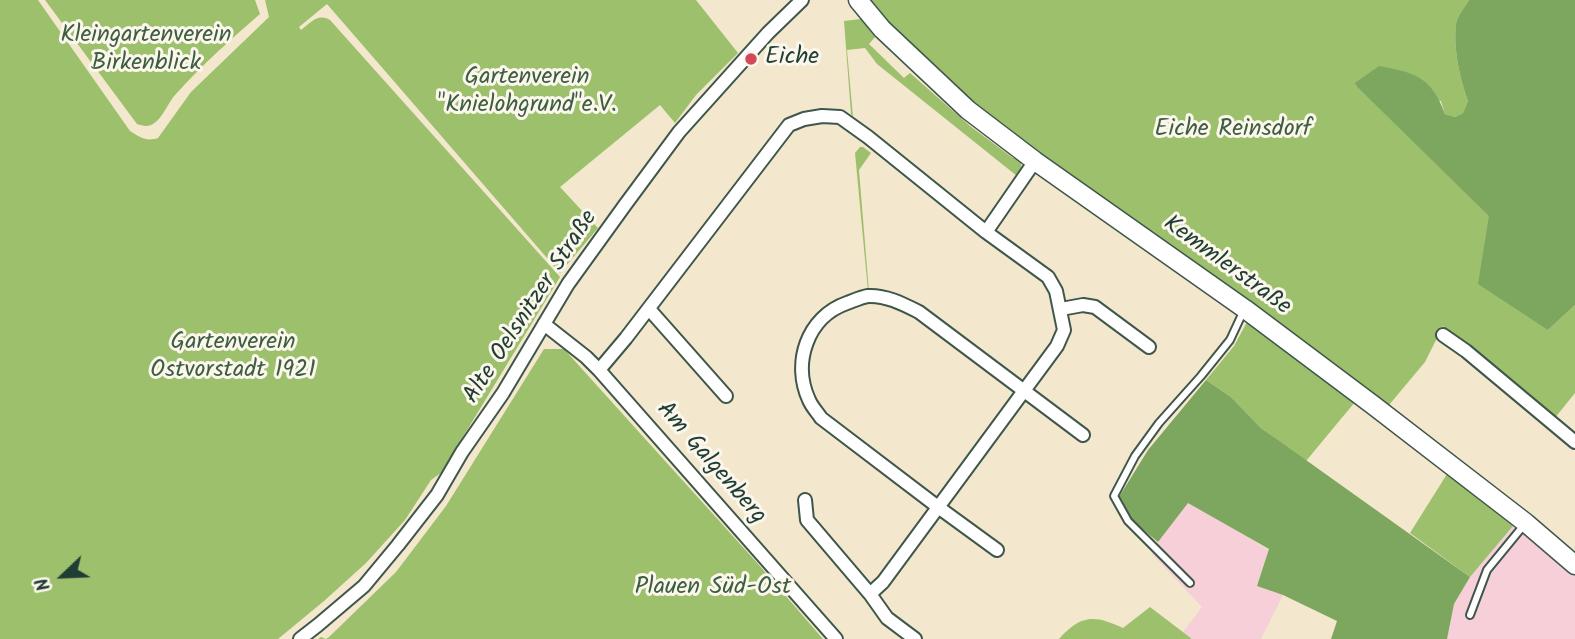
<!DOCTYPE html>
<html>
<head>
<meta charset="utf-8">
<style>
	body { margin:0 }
	#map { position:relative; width:1575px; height:639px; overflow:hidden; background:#f3e7cd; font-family:Kalam,sans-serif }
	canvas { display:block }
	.north { position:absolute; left:28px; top:541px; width:70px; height:70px; -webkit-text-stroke:5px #fbf7ec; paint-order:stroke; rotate:247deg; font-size:19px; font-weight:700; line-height:28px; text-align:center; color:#1f3d34 }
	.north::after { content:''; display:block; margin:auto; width:24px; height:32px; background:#1f3d34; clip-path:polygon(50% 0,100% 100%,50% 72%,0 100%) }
</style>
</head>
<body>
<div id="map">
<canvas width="1575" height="639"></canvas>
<div class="north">N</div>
</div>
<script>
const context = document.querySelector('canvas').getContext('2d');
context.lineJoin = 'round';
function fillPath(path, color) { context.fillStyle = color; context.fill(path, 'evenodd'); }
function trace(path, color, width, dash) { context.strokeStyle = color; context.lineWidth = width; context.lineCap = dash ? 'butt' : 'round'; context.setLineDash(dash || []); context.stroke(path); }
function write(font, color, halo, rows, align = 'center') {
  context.font = font + ' Kalam,sans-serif'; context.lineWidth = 6; context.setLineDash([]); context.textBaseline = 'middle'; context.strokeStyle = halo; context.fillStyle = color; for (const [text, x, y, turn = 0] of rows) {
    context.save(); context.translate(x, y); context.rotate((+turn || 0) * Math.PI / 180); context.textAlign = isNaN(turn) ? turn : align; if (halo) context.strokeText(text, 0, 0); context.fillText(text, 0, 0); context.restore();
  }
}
fillPath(new Path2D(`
	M1188,502L1269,550L1257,586L1283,595L1261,639H1192L1183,632L1202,607L1152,554L1158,542Z
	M1513,526L1542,544L1575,574V639H1447L1454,604L1470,577Z`), '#f6cfd8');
fillPath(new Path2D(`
	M0,0H38L130,131C140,137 146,142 158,138L191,92L269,17L265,0H696L738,53L696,95L675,123L660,105L560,187L598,228L560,273L327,4L299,27L301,30C311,23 317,13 330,20L560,277L441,473L431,480L405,520L366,563L324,601L278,639H0Z
	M45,0H255L260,14C231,39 202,65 176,94C168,102 163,118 153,124C148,127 143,126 137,124Z
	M868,0H1469C1465,7 1457,16 1456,24C1453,48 1460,79 1468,101L1463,113L1455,117L1445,114L1441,101L1358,88L1490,216L1548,330L1575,305V393L1554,419L1443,326L1425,362L1389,405L1189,258L979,109L913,52Z
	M861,19L875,37L869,44L904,78L910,73L970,126L1013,158L1016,155C1023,163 1023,167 1017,176L877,64L865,48L847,50L853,117L851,114L844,21Z
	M860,147H863L871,153L859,170L869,292L868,291L855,153Z
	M1247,322L1355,402L1306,461L1261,428L1231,397L1206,380L1234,346Z
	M544,349H564L759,565L823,639H318L321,637L326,639L329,637L396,572L446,506Z
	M1447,474L1513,526L1470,577L1410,533Z
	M1150,607L1192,639H1059C1081,614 1095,615 1123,628Z`), '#9cc06b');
fillPath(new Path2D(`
	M1469,0H1575V305L1548,330L1478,284L1489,216L1358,88L1355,83L1379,66C1415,73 1431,76 1445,114L1455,117L1463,113L1468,101C1460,79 1453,48 1456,24C1457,16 1465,7 1469,0Z
	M1206,380L1231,397L1261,428L1470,577L1454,604L1447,639H1331L1337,621L1283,595L1257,586L1269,549L1188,503L1158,542L1114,505L1148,450Z`), '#7da65f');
const lane = new Path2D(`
	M1190,583L1128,521L1114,496L1135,456L1159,423L1201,376L1230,340L1244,310
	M1470,615L1487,570L1524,525`);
const street = new Path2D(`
	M649,309L726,396
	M1061,309L1083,305L1095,307L1149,347
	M544,324L586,357L599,370L836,639
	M1443,335L1466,351L1575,442
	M599,370L626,338L789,125L804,119L822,116L840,117L868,137L986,232L1035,161
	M805,500L807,520L870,594L883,582L1057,346L1064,330L1056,291L1048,277L986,232
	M997,550L938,507L821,418C817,412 812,407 809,400C792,363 807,317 847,303C853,301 861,297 868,296C886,295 903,304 919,312L1083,435
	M870,594L887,618L915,639
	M300,639L318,625L364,586L398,545L437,495L462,452L503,393L568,284L625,205L679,132L768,33L802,0`);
const secondary = new Path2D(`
	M858,0L882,29L968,110L1035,161L1245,309L1373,405L1526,523L1575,565`);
trace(lane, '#3f564b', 10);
trace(street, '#3f564b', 16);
trace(secondary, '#3f564b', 21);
trace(lane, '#fff', 6);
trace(street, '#fff', 12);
trace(secondary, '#fff', 18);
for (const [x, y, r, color] of [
	[751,59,7,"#d1495b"]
]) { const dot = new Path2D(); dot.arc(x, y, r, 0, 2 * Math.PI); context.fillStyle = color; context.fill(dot); trace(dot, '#fbf7ec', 2.5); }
write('24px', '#3e5e42', '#fbf7ec', [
	["Kleingartenverein",146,37],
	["Birkenblick",146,65],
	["Gartenverein",527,79],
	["\"Knielohgrund\"e.V.",527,107],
	["Eiche Reinsdorf",1233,131],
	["Gartenverein",233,344],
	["Ostvorstadt 1921",233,372],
	["Plauen Süd-Ost",713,589]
]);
write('24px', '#1f3d34', '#fbf7ec', [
	["Eiche",765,59]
], 'left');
write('24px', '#1f3d34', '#fbf7ec', [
	["Kemmlerstraße",1226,267,36],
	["Alte Oelsnitzer Straße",532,308,-57],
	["Am Galgenberg",710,464,49]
]);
</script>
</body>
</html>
